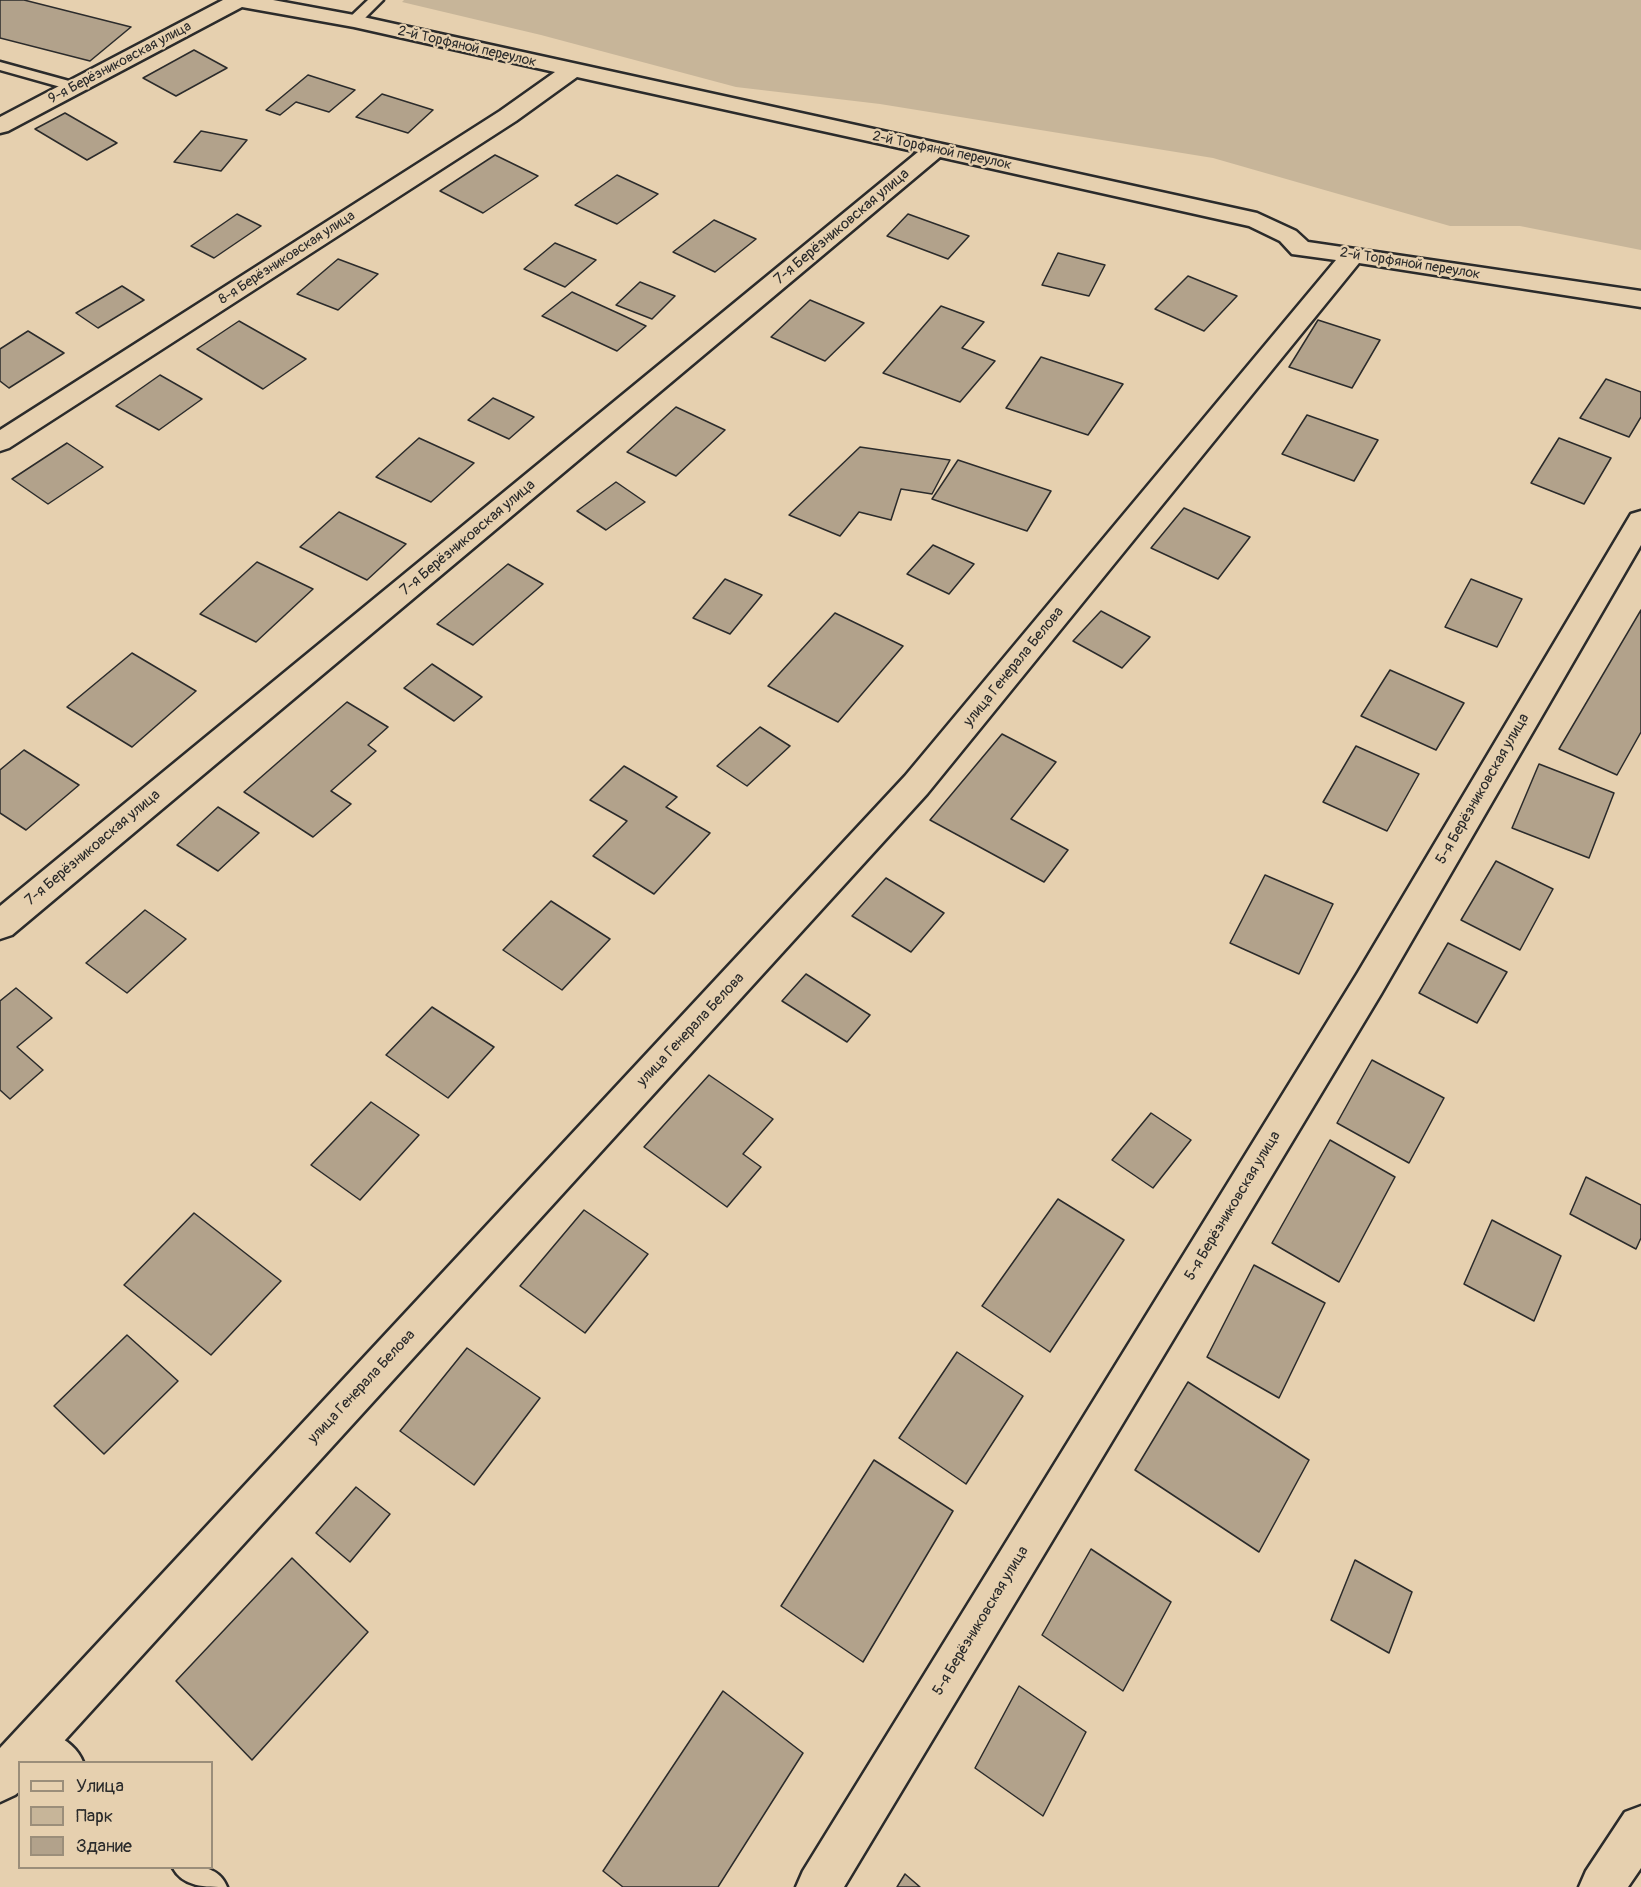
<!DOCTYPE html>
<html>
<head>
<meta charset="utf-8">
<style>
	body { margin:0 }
	#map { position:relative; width:1641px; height:1887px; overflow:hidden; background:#e6d0af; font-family:Pangolin,sans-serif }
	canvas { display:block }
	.legend { position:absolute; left:18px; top:1761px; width:195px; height:108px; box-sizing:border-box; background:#e6d0af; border:2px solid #9b8e7a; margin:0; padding:8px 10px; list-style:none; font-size:18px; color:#2b2b2b }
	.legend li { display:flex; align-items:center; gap:12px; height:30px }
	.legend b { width:30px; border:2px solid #9b8e7a }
</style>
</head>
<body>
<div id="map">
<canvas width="1641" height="1887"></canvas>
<ul class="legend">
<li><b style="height:8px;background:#e6d0af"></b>Улица</li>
<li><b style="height:16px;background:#c7b599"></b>Парк</li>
<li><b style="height:16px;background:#b2a28b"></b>Здание</li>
</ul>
</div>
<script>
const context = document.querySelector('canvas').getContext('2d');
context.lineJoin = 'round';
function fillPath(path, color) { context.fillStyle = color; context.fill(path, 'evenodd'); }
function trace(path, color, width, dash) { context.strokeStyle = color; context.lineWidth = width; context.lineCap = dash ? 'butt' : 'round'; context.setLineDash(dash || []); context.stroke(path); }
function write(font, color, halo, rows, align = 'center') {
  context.font = font + ' Pangolin,sans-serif'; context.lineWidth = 4.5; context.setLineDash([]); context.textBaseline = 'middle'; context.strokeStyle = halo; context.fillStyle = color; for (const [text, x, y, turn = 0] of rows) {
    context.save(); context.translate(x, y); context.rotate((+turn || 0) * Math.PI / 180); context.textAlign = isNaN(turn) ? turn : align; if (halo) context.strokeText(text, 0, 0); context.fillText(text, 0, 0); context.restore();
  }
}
fillPath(new Path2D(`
	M404,0H1641V250L1520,226H1450L1213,158L880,104L736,87L541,35L402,2Z`), '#c7b599');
const building = new Path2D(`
	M0,0H24L131,27L90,61L0,38Z
	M194,50L227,68L176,96L143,78Z
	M308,75L355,90L329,112L296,102L280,115L266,110Z
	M382,94L433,110L408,133L356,117Z
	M65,113L117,143L87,160L35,129Z
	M201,131L247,140L221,171L174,162Z
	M495,155L538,176L483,213L440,191Z
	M617,175L658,194L617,224L575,205Z
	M237,214L261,226L214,258L191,246Z
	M908,214L969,236L948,259L887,236Z
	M714,220L756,239L715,272L673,252Z
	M555,243L596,260L565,287L524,269Z
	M1058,253L1105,265L1089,296L1042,285Z
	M338,259L378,274L338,310L297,294Z
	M1188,276L1237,296L1204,331L1155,309Z
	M640,282L675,296L652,319L616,305Z
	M122,286L144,300L98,328L76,313Z
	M572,292L646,326L617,351L542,316Z
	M810,300L864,323L825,361L771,337Z
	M941,306L984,322L962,348L995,361L960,402L883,373Z
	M1318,320L1380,340L1352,388L1289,367Z
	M239,321L306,359L263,389L197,349Z
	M28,331L64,353L9,388L0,381V349Z
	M1041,357L1123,384L1088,435L1006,408Z
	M160,375L202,399L159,430L116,406Z
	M1606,379L1641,392V417L1629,437L1580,418Z
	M493,398L534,417L509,439L468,420Z
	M676,407L725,430L676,476L627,452Z
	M1307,415L1378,440L1354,481L1282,454Z
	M419,438L474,463L431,502L376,477Z
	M1559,438L1611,458L1584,504L1531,483Z
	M67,443L103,467L48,504L12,479Z
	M860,447L950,460L932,494L901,489L891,520L859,512L840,536L789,515Z
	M958,460L1051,491L1027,531L932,499Z
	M616,482L645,502L606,530L577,511Z
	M1184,508L1250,537L1218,579L1151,548Z
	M339,512L406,544L367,580L300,547Z
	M933,545L974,564L949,594L907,574Z
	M257,562L313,589L256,642L200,614Z
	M508,564L543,584L473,645L437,624Z
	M725,579L762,595L730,634L693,618Z
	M1471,579L1522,599L1497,647L1445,627Z
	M1641,610V732L1617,775L1559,749Z
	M1101,611L1150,637L1122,668L1073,641Z
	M835,613L903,646L838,722L768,686Z
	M132,653L196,691L132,747L67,707Z
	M432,664L482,697L454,721L404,688Z
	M1390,670L1464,703L1436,750L1361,716Z
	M347,702L388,727L368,745L376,751L331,791L351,804L313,837L244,792Z
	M760,727L790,746L747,786L717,766Z
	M1002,734L1056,762L1011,819L1068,850L1044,882L930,820Z
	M1356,746L1419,774L1387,831L1323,802Z
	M24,750L79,785L26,830L0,813V770Z
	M1539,764L1614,793L1589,858L1512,828Z
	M624,766L677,797L666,807L710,833L654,894L593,856L627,821L590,800Z
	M218,807L259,833L218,871L177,845Z
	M1496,861L1553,889L1520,950L1461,920Z
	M1265,875L1333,904L1299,974L1230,943Z
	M886,878L944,913L911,952L852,916Z
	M551,901L610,939L562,990L503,950Z
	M145,910L186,939L127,993L86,963Z
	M1448,943L1507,972L1477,1023L1419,993Z
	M806,974L870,1015L847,1042L782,1001Z
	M16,988L52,1018L17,1047L43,1070L10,1099L0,1090V1001Z
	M432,1007L494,1047L448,1098L386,1055Z
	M1372,1060L1444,1098L1409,1163L1337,1123Z
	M709,1075L773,1119L743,1154L761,1167L727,1207L644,1147Z
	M371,1102L419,1135L360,1200L311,1165Z
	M1151,1113L1191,1140L1153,1188L1112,1160Z
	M1330,1140L1395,1177L1339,1282L1272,1243Z
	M1586,1177L1641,1205V1238L1636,1249L1570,1214Z
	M1058,1199L1124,1240L1050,1352L982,1306Z
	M584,1210L648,1254L585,1333L520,1286Z
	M194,1213L281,1281L211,1355L124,1285Z
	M1492,1220L1561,1256L1534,1321L1464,1284Z
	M1254,1265L1325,1303L1279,1398L1207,1357Z
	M127,1335L178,1381L104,1454L54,1406Z
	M467,1348L540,1398L474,1485L400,1431Z
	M957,1352L1023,1396L966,1484L899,1438Z
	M1188,1382L1309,1460L1259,1552L1135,1470Z
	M874,1460L953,1511L863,1662L781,1606Z
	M356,1487L390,1514L350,1562L316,1533Z
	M1091,1549L1171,1602L1123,1691L1042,1635Z
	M292,1558L368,1632L252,1760L176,1681Z
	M1355,1560L1412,1592L1389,1653L1331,1620Z
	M1019,1686L1086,1732L1043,1816L975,1768Z
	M723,1691L803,1753L718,1887H623L603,1871Z
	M905,1874L920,1887H897Z`);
fillPath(building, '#b2a28b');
trace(building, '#2b2b2b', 1.5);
const lane = new Path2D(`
	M368,0H383L359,24H349L347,21L349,18Z
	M0,62L80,84L82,87L75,91L0,70Z
	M53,1734C67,1740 78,1749 83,1762H20L18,1772L14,1762L18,1752Z
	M173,1868C194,1866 218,1864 227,1887C205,1887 183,1887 173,1868Z`);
const street = new Path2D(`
	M223,0H273L354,15L1257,213L1296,231L1308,242L1641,291V307L1359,263L927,794L45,1762H20V1791L15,1795L0,1802V1748L905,776L1336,260L1292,254L1280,241L1249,226L940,157L12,935L0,939V906L918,152L577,77L516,121L9,448L0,451V430L500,111L555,72L354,27L242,7L8,131L0,133V117Z
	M1641,511V545L1381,994L844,1887H796L803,1871L1357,974L1631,514Z
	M1641,1806V1868L1628,1887H1579L1586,1871L1625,1812Z`);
trace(lane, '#2b2b2b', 5);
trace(street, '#2b2b2b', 5);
fillPath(lane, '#e6d0af');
fillPath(street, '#e6d0af');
write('14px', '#2b2b2b', '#e6d0af', [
	["2-й Торфяной переулок",467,47,13],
	["9-я Берёзниковская улица",120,63,-28],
	["2-й Торфяной переулок",942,151,12],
	["8-я Берёзниковская улица",287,258,-33],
	["2-й Торфяной переулок",1410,264,9]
]);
write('15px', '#2b2b2b', '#e6d0af', [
	["7-я Берёзниковская улица",842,227,-40],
	["7-я Берёзниковская улица",468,538,-40],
	["улица Генерала Белова",1014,667,-51],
	["5-я Берёзниковская улица",1483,789,-60],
	["7-я Берёзниковская улица",93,848,-40],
	["улица Генерала Белова",691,1030,-47],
	["5-я Берёзниковская улица",1233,1206,-59],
	["улица Генерала Белова",362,1387,-47],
	["5-я Берёзниковская улица",981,1621,-59]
]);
</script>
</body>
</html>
